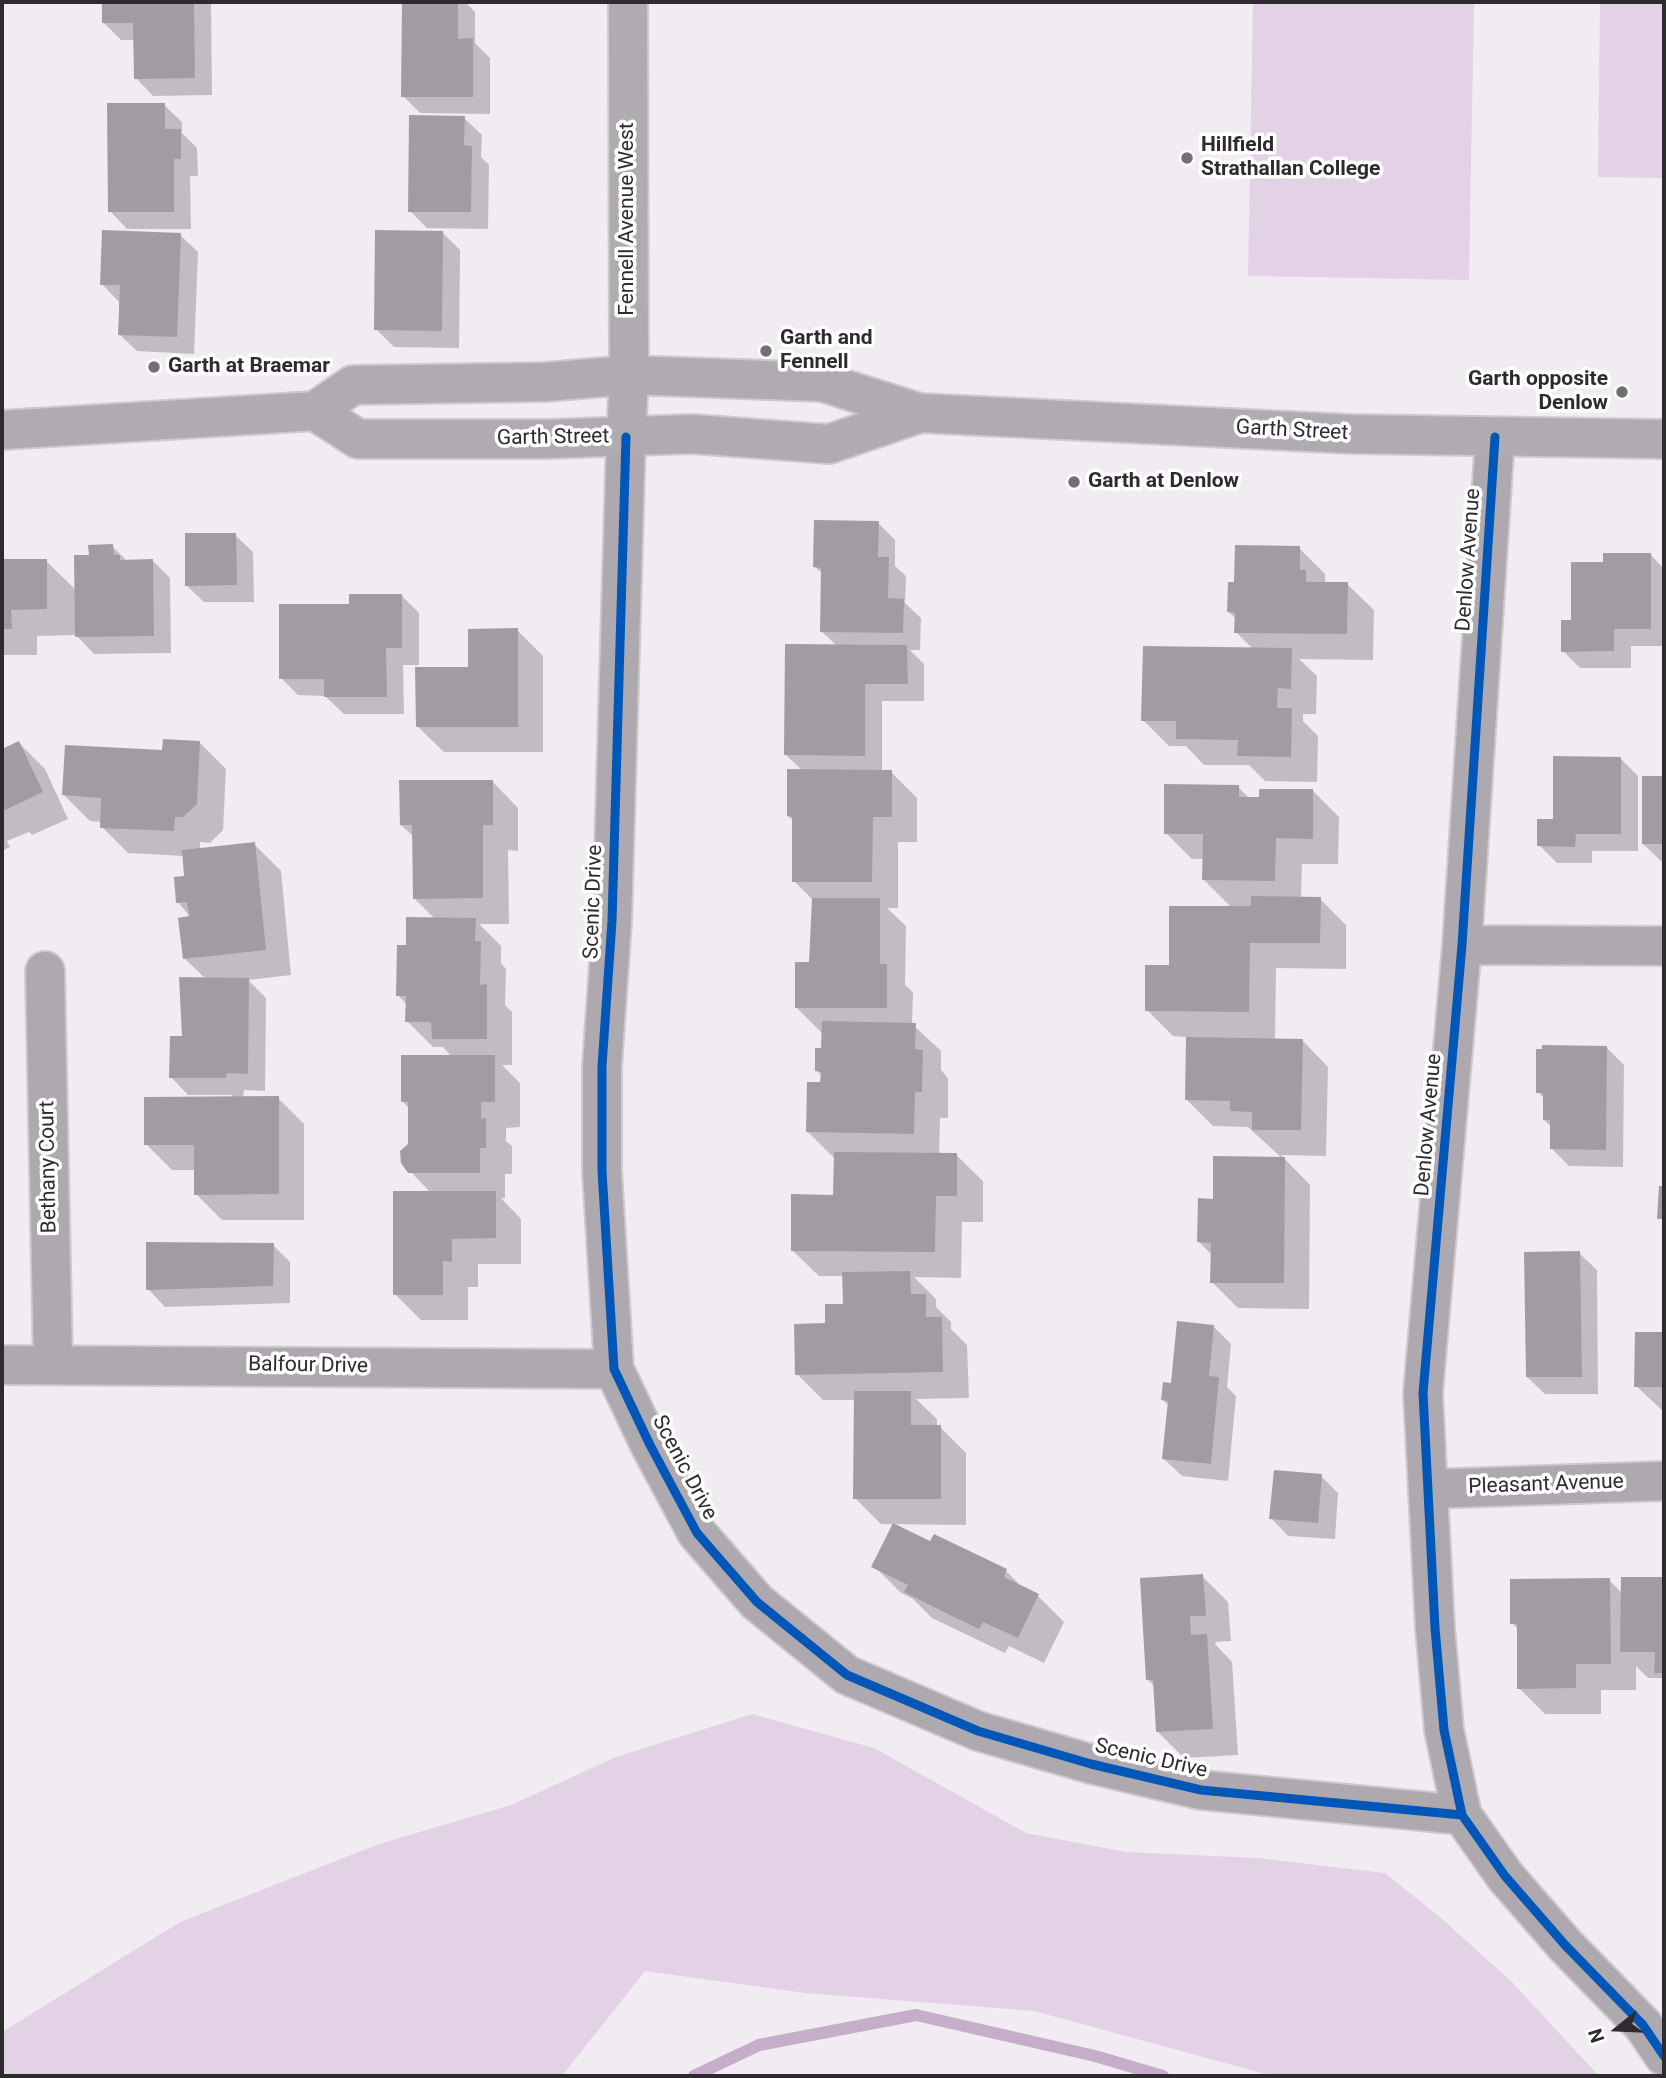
<!DOCTYPE html>
<html>
<head>
<meta charset="utf-8">
<style>
	body { margin:0 }
	#map { position:relative; width:1666px; height:2078px; overflow:hidden; background:#f1ecf2; font-family:Roboto,sans-serif }
	canvas { display:block }
	.frame { position:absolute; inset:0; border:4px solid #2e2b2f; pointer-events:none }
	.north { position:absolute; left:1582px; top:1994px; width:70px; height:70px; -webkit-text-stroke:5px #fff; paint-order:stroke; rotate:252deg; font-size:19px; font-weight:700; line-height:28px; text-align:center; color:#2e2b2f }
	.north::after { content:''; display:block; margin:auto; width:24px; height:32px; background:#2e2b2f; clip-path:polygon(50% 0,100% 100%,50% 72%,0 100%) }
</style>
</head>
<body>
<div id="map">
<canvas width="1666" height="2078"></canvas>
<div class="frame"></div>
<div class="north">N</div>
</div>
<script>
const context = document.querySelector('canvas').getContext('2d');
context.lineJoin = 'round';
function fillPath(path, color) { context.fillStyle = color; context.fill(path, 'evenodd'); }
function trace(path, color, width, dash) { context.strokeStyle = color; context.lineWidth = width; context.lineCap = dash ? 'butt' : 'round'; context.setLineDash(dash || []); context.stroke(path); }
function write(font, color, halo, rows, align = 'center') {
  context.font = font + ' Roboto,sans-serif'; context.lineWidth = 7; context.setLineDash([]); context.textBaseline = 'middle'; context.strokeStyle = halo; context.fillStyle = color; for (const [text, x, y, turn = 0] of rows) {
    context.save(); context.translate(x, y); context.rotate((+turn || 0) * Math.PI / 180); context.textAlign = isNaN(turn) ? turn : align; if (halo) context.strokeText(text, 0, 0); context.fillText(text, 0, 0); context.restore();
  }
}
fillPath(new Path2D(`
	M1253,2H1474L1469,280L1248,276Z
	M1600,2H1664V178L1598,177Z
	M752,1714L874,1748L1026,1833L1126,1852L1258,1858L1385,1873L1441,1918L1511,1981L1599,2076H1273L1034,2011L805,1993L645,1971L562,2076H2V2032L180,1922L379,1844L511,1805L616,1757Z`), '#e3d2e6');
fillPath(new Path2D(`
	M103,2H211L212,95L153,96L136,78L135,40H121L104,23Z
	M404,2H465L475,12V43L490,58V114L420,113L403,96Z
	M164,105L182,122V133L197,148L198,176H190L191,229H127L110,211Z
	M464,118L482,135L481,157L489,165L488,229L427,228L410,211Z
	M443,233L460,250L459,348L394,347L376,329Z
	M180,235L198,252L194,354L137,351L119,334V302L102,284Z
	M878,523L895,540V566L906,576L905,603L921,618L920,650H910L924,664V701H882V772H891L917,798V842H898V908H887L906,926L905,985L913,992L912,1024L941,1051V1070L948,1078V1118H940L939,1155H956L983,1181V1222H962L961,1278L914,1277L936,1299V1307L951,1322V1329L967,1345L969,1398L916,1399L937,1419V1427H940L966,1453V1525L881,1524L855,1498V1400H823L797,1374L827,1325L845,1305L844,1276H819L792,1250L835,1197L834,1158L808,1132L822,1084V1076L817,1071L823,1050V1034L796,1007L811,964L814,901L794,881V821L788,816L803,771L786,755L837,646L822,632L823,574L814,566Z
	M235,535L253,552L254,602H204L186,585Z
	M112,546L127,561H153L170,578L171,653L94,654L76,635L37,636V655H2V561H46L76,590L91,557Z
	M1299,548L1325,574V584H1347L1374,610L1373,660L1299,659L1317,676L1316,714H1303V721L1318,736L1317,782L1265,781L1249,765H1204L1186,746H1169L1143,720L1253,649L1236,632V619L1229,612L1236,584Z
	M1651,555L1664,569V646H1631V668H1580L1563,651L1573,622L1604,564Z
	M402,596L419,613V665H403L404,714H344L325,696L298,695L281,678L351,606Z
	M517,630L543,656V752H444L417,726L469,669Z
	M19,743L45,769L68,819L32,835L29,832L7,841L10,847L2,851V749Z
	M200,743L226,769L223,830L210,843L200,842V850L254,844L281,871L291,975L248,980L266,998L265,1091L244,1090L243,1098H278L304,1124V1220H222L196,1194V1170H172L146,1144L232,1098V1095H188L171,1077L206,979L184,958L191,918L178,902L186,877L184,856L128,853L102,827V822L90,821L64,795L164,751Z
	M1620,758L1638,776V851H1592V863H1557L1539,845L1554,821Z
	M1644,778H1664V861H1661L1643,844Z
	M492,781L518,808V851L508,850L509,924H479L501,946V963L506,969L505,1005L512,1012V1065H502L520,1083V1127L506,1128V1141L512,1146V1174H505V1198H501L521,1219V1264H478V1287H468V1320H421L395,1294L431,1193L410,1171V1109L402,1101L452,1057L443,1047H433L407,1021V1005L398,995L407,947L435,919L414,898V837L401,825Z
	M1238,787L1250,799L1313,791L1339,817L1338,864H1302L1301,898L1320,899L1346,925V969L1276,968L1275,1040H1302L1328,1067L1326,1156L1281,1155L1310,1185L1309,1309L1238,1308L1212,1282V1255L1199,1242L1215,1200L1283,1159L1248,1127L1213,1126L1187,1100V1037L1173,1036L1147,1010L1170,967L1232,908L1204,880V859H1192L1166,833Z
	M1607,1048L1624,1065L1623,1167L1569,1166L1552,1149V1127L1544,1120L1545,1099L1538,1092Z
	M273,1245L290,1262V1303L165,1307L148,1289Z
	M1579,1253L1597,1270L1598,1394H1545L1527,1377Z
	M1213,1326L1231,1344L1227,1387L1236,1396L1228,1481L1182,1476L1164,1459L1169,1406L1163,1400Z
	M1637,1333L1664,1334V1412L1636,1386Z
	M1321,1476L1338,1493L1335,1539L1288,1536L1271,1518Z
	M930,1544L1006,1571L1024,1589L1038,1596L1064,1622L1044,1663L1009,1646L1005,1653L932,1618L913,1599L900,1592L874,1566Z
	M1202,1576L1228,1602L1231,1641L1215,1642L1216,1645L1232,1662L1238,1755L1184,1758L1158,1732L1155,1687L1148,1680Z
	M1623,1578H1664V1680L1662,1678H1648L1636,1666V1690H1601V1714H1545L1519,1688V1630L1512,1623L1609,1580L1622,1593Z`), '#0003');
trace(new Path2D(`
	M694,2076L759,2045L916,2015L1095,2056L1163,2076`), '#c6aeca', 12);
fillPath(new Path2D(`
	M102,2H194L195,78L134,79L133,23H102Z
	M402,2H458V39L473,38V97H401Z
	M107,103H165V129H181V159H174V212H108Z
	M409,115L465,116L464,145L472,146L471,212H408Z
	M102,230L181,233L177,337L118,335L120,285H100Z
	M375,230L443,231L442,331L374,330Z
	M814,520L879,521L878,557H889L888,598L904,599L903,633L820,632L821,568L813,567Z
	M185,533H236L237,585L185,586Z
	M113,544L114,555H120V560L153,559L154,636L75,637L74,555H89L88,545Z
	M1235,545L1300,546V570H1306V582H1348L1347,634L1234,633L1235,613L1227,612L1228,582H1234Z
	M1603,553H1651V629H1614V651L1561,652V620H1571V562H1603Z
	M2,559H47V609L11,610L12,629H2Z
	M349,594H402V648H386L387,697H324V679H279V604H349Z
	M518,628V727H416L415,667H468V629Z
	M785,644L907,645L908,684H865V756L784,755Z
	M1143,646L1292,648L1291,689L1278,688L1277,708H1292L1291,757L1237,756L1238,740L1176,739V721H1141Z
	M163,739L200,741L197,804L183,817H175L174,831L100,828L101,798L62,795L65,745L162,750Z
	M19,741L43,792L5,810L2,806V749Z
	M1553,756L1621,757V834H1576L1575,847L1537,846V819H1553Z
	M787,769L892,770V817H873L872,882H792V817L787,816Z
	M1642,776H1664V844H1642Z
	M399,780H493V825H483V898L413,899L412,825H400Z
	M1164,784L1239,785V797H1259V789H1313V839L1276,838L1275,881L1202,880L1203,834H1164Z
	M255,842L266,950L183,959L178,918L189,916L187,902L176,903L174,877L184,876L182,850Z
	M1251,896L1321,897L1320,943H1250L1249,1012L1145,1011V965H1169V906H1251Z
	M812,898H880V964H887V1008H795V962H809Z
	M406,917L476,918L475,941H481L480,985L487,984V1039H432L431,1022H405L406,996H396L397,945H406Z
	M179,977L249,978L248,1074L227,1073L226,1078H169L170,1036H182Z
	M822,1021L916,1023L915,1049L923,1050L922,1092H915L914,1134L806,1132L807,1082H820L821,1072L815,1071V1048H821Z
	M1186,1037L1303,1039L1301,1130H1252V1112L1230,1111V1101L1185,1100Z
	M1542,1045L1607,1046L1606,1150L1550,1149V1120H1543V1093H1536V1049H1542Z
	M401,1055H495V1102H481V1119L486,1118V1148H480V1173H408L401,1163L400,1151L408,1144V1102H401Z
	M279,1096V1194L194,1195V1145H144V1097Z
	M834,1152L957,1153V1196H936L935,1252L791,1251V1194L833,1195Z
	M1213,1156L1285,1157L1284,1283H1210L1211,1243L1197,1242L1198,1198L1213,1199Z
	M1659,1186H1664V1219H1657Z
	M393,1191H496V1238L452,1239V1262L443,1261V1295H393Z
	M146,1242L274,1243L273,1286L146,1290Z
	M1580,1251L1582,1377H1526L1524,1252Z
	M910,1271L911,1294H926V1317H942L943,1372L795,1375L794,1324L825,1323V1304H843L842,1272Z
	M1177,1321L1214,1325L1209,1376L1219,1377L1211,1464L1162,1459L1168,1401L1161,1400L1163,1382L1171,1383Z
	M1635,1332H1664V1387H1634Z
	M854,1391H911V1425H941V1499H853Z
	M1274,1470L1322,1474L1318,1523L1269,1519Z
	M893,1523L930,1541L934,1534L1007,1569L1004,1577L1039,1594L1018,1638L983,1622L979,1629L956,1618L904,1592L908,1585L871,1567Z
	M1203,1574L1206,1616H1190L1191,1635L1207,1634L1213,1729L1156,1732L1153,1680H1146L1140,1578Z
	M1621,1577H1664V1673H1654L1655,1652H1620Z
	M1610,1578L1611,1664H1576V1688L1517,1689V1624H1510V1579Z`), '#a39ba4');
const minor = new Path2D(`
	M626,437L612,921L602,1066V1171L614,1369L650,1445L697,1533L757,1602L847,1675L978,1731L1091,1764L1201,1790L1462,1815
	M1495,437L1462,945L1423,1393L1435,1628L1444,1730L1462,1815L1505,1876L1565,1945L1643,2025L1664,2056
	M1462,945L1664,946
	M45,971L53,1364
	M2,1365L614,1369
	M1428,1489L1664,1481`);
const major = new Path2D(`
	M315,411L358,439H546L692,434L829,444L920,413
	M2,430L315,411L353,385L545,382L629,375L822,382L920,413L1351,434L1664,439
	M626,437L629,375L628,2`);
trace(minor, '#cdcace', 42);
trace(major, '#cdcace', 42);
trace(minor, '#ada9ae', 38);
trace(major, '#b0abb1', 38);
trace(new Path2D(`
	M626,437L612,921L602,1066V1171L614,1369L650,1445L697,1533L757,1602L847,1675L978,1731L1091,1764L1201,1790L1462,1815
	M1495,437L1462,945L1423,1393L1435,1628L1444,1730L1462,1815L1505,1876L1565,1945L1643,2025L1664,2056`), '#0057b8', 9);
for (const [x, y, r, color] of [
	[1187,158,7,"#726f73"],
	[766,351,7,"#726f73"],
	[154,367,7,"#726f73"],
	[1622,392,7,"#726f73"],
	[1074,482,7,"#726f73"]
]) { const dot = new Path2D(); dot.arc(x, y, r, 0, 2 * Math.PI); context.fillStyle = color; context.fill(dot); trace(dot, '#fff', 2.5); }
write('bold 21px', '#2e2b2f', '#fff', [
	["Hillfield",1201,146],
	["Strathallan College",1201,170],
	["Garth and",780,339],
	["Fennell",780,363],
	["Garth at Braemar",168,367],
	["Garth opposite",1608,380,"right"],
	["Denlow",1608,404,"right"],
	["Garth at Denlow",1088,482]
], 'left');
write('21px', '#2e2b2f', '#fff', [
	["Fennell Avenue West",628,219,-90],
	["Garth Street",1292,431,3],
	["Garth Street",553,438,-1],
	["Denlow Avenue",1469,560,-86],
	["Scenic Drive",594,902,-88],
	["Denlow Avenue",1429,1125,-85],
	["Bethany Court",49,1167,-91],
	["Balfour Drive",308,1366,1],
	["Scenic Drive",684,1468,62],
	["Pleasant Avenue",1546,1485,-2],
	["Scenic Drive",1151,1759,13]
]);
</script>
</body>
</html>
